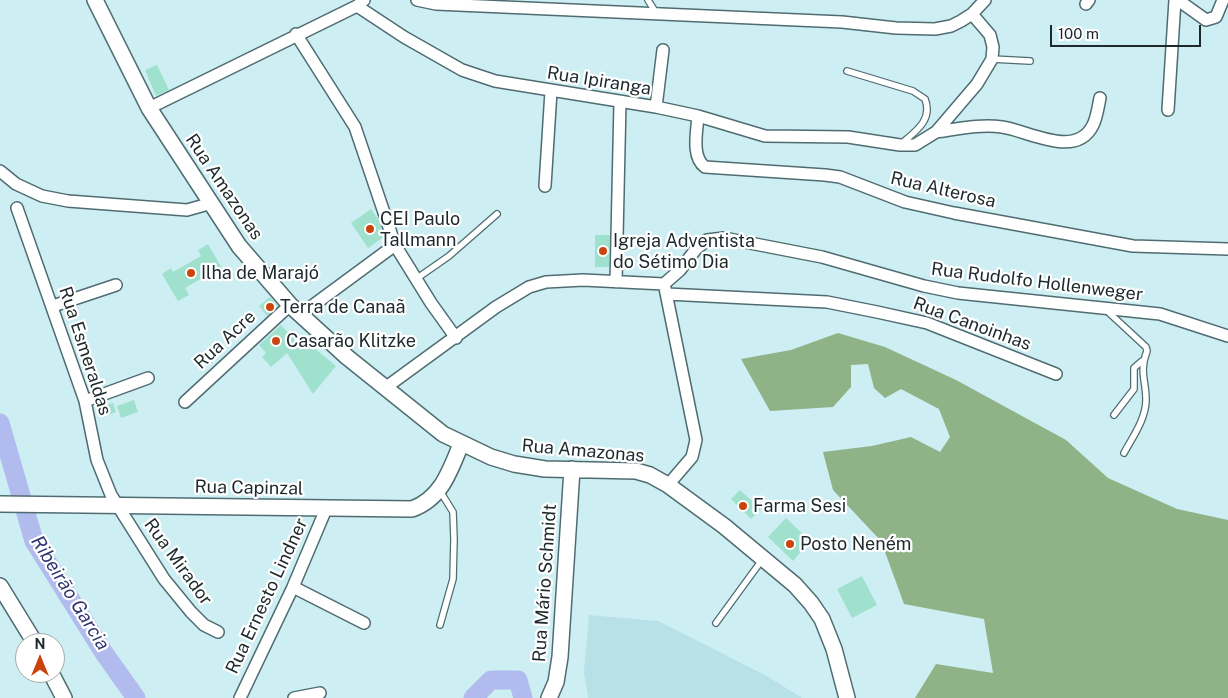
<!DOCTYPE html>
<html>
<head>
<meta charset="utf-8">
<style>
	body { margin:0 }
	#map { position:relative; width:1228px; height:698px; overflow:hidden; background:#cdeef3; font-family:"Public Sans",sans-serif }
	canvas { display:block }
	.north { position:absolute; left:15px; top:633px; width:50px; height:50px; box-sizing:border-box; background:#fff; border:1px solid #a5a9aa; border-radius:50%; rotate:0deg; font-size:14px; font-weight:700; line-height:20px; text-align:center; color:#1d292b }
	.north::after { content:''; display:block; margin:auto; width:18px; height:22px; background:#cb440d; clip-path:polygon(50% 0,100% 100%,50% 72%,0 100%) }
	.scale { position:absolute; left:1050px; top:25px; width:151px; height:22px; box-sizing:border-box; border:2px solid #1d292b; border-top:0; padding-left:6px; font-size:15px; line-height:18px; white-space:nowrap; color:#1d292b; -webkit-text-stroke:4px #fff; paint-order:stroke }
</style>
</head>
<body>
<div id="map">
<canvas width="1228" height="698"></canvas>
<div class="north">N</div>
<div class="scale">100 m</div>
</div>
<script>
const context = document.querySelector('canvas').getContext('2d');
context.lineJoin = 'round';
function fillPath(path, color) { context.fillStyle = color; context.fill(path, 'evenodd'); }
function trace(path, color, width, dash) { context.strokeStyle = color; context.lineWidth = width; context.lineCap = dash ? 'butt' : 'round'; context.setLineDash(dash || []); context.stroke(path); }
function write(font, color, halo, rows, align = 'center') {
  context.font = font + ' "Public Sans",sans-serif'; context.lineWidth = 4.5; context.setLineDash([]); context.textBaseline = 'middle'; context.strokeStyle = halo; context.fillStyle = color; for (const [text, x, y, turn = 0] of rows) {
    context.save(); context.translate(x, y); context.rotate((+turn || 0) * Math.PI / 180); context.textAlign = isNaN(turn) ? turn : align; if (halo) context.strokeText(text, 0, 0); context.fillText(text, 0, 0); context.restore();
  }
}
fillPath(new Path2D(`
	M589,615L658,621L765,675L802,698H588L584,672Z`), '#b8e0e7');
fillPath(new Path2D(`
	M838,333L885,347L956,380L1066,440L1108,478L1177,509L1228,520V698H915L936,664L993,673L984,619L904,604L881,541L833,490L823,452L872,446L911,437L940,452L950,437L939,409L901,389L885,398L874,388L868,364L851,365V387L833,407L770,411L741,359L791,350Z`), '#8fb287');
trace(new Path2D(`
	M0,423L34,541L104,653L136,698
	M473,698L491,680H518L523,698`), '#b1bbed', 19);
fillPath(new Path2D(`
	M157,65L169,90L156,96L145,70Z
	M371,209L379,220L384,237L368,248L351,223Z
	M595,235H610L609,267H595Z
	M208,244L223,270L213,276L211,273L185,288L189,295L178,301L162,274L171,268L173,272L201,256L198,250Z
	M270,297L278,306L267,316L259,306Z
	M281,325L301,346L306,341L336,366L313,394L287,353L271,367L262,357L266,353L259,345Z
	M134,400L138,412L121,418L117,406Z
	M113,403L116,412L103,417L100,407Z
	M740,490L761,509L751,519L731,499Z
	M786,518L810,541L793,561L768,537Z
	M862,576L877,605L852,618L837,589Z`), '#a0e1ce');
const lane = new Path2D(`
	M648,0L656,13
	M992,59L1030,61
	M847,71L913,91L925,99C933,120 916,131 902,143
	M416,279L449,256L497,214
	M1105,309L1146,347L1147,351C1139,372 1146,380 1146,400C1146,419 1132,438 1124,453
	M1114,415L1134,389V368L1142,361
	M440,491L453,512L454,539L453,579L440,625
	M716,623L762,560`);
const street = new Path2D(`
	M417,0L436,4L842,22L896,28L935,29L951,26L961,21L972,14L985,0
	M1178,0L1206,20L1216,17L1223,0
	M1086,4L1089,0
	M357,6L404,37L462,70L495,81L656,107L698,116L765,136L848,137L900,145H915L936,132L977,84L992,59L993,47L990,35L972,14
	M296,34L355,127L395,245L431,303L456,338
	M656,107L663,50
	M149,108L357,6L364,0
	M1168,110L1175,0
	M698,116C697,131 691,157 705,167L825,175L840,177L905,202L954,213L1133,246L1228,249
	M936,132C958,129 980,124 1002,127C1027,130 1076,160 1093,125C1097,117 1098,107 1100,98
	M0,171L16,184L42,196L68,201L187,210L212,203
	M545,186L551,91
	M17,208L85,401L97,460L111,495L164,579L191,612L204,625L218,632
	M616,282L620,102
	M665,288L696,440L692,457L668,485
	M667,294L827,302L877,312L927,323L1056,374
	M53,306L116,285
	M300,315L395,245
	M385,388L496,307L529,287L546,282L583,280L664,284L680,270L696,249L707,240L724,238L822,257L924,286L958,293L1160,314L1228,336
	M85,401L148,378
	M185,402L290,305
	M293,587L364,623
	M240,698L293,587L326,509
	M294,698L320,693`);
const secondary = new Path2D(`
	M95,0L149,108L239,246L290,305L347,357L443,434L491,457L514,464L545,469L636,471L650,475L668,485L724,526L795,585L811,603L822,619L834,649L847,698
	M0,504L412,509C441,499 450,471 461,444
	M0,586L35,643
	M51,673L64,698
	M549,698L556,682L560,657L572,469`);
trace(lane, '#4f6c71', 8);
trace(street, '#4f6c71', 14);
trace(secondary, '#4f6c71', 18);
trace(lane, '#fff', 5.5);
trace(street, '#fff', 11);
trace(secondary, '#fff', 15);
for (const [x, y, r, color] of [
	[370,229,5,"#cb440d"],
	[603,251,5,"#cb440d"],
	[191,273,5,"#cb440d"],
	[270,307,5,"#cb440d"],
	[276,341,5,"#cb440d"],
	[743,506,5,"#cb440d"],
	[790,544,5,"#cb440d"]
]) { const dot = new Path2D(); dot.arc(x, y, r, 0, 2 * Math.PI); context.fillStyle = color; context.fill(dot); trace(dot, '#fff', 2); }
write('18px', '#1d292b', '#fff', [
	["Rua Ipiranga",599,81,9],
	["Rua Amazonas",224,187,56],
	["Rua Alterosa",943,190,13],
	["Rua Rudolfo Hollenweger",1037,282,7],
	["Rua Canoinhas",972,324,20],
	["Rua Acre",225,340,-43],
	["Rua Esmeraldas",85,351,72],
	["Rua Amazonas",583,451,5],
	["Rua Capinzal",249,488,1],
	["Rua Mirador",178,562,54],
	["Rua Mário Schmidt",545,583,-86],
	["Rua Ernesto Lindner",267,596,-65]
]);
write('18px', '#1d292b', '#fff', [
	["CEI Paulo",380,219],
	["Tallmann",380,240],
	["Igreja Adventista",613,241],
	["do Sétimo Dia",613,262],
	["Ilha de Marajó",201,273],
	["Terra de Canaã",280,307],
	["Casarão Klitzke",286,341],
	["Farma Sesi",753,506],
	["Posto Neném",800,544]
], 'left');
write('italic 19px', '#2f3570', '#fff', [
	["Ribeirão Garcia",70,593,58]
]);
</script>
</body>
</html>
